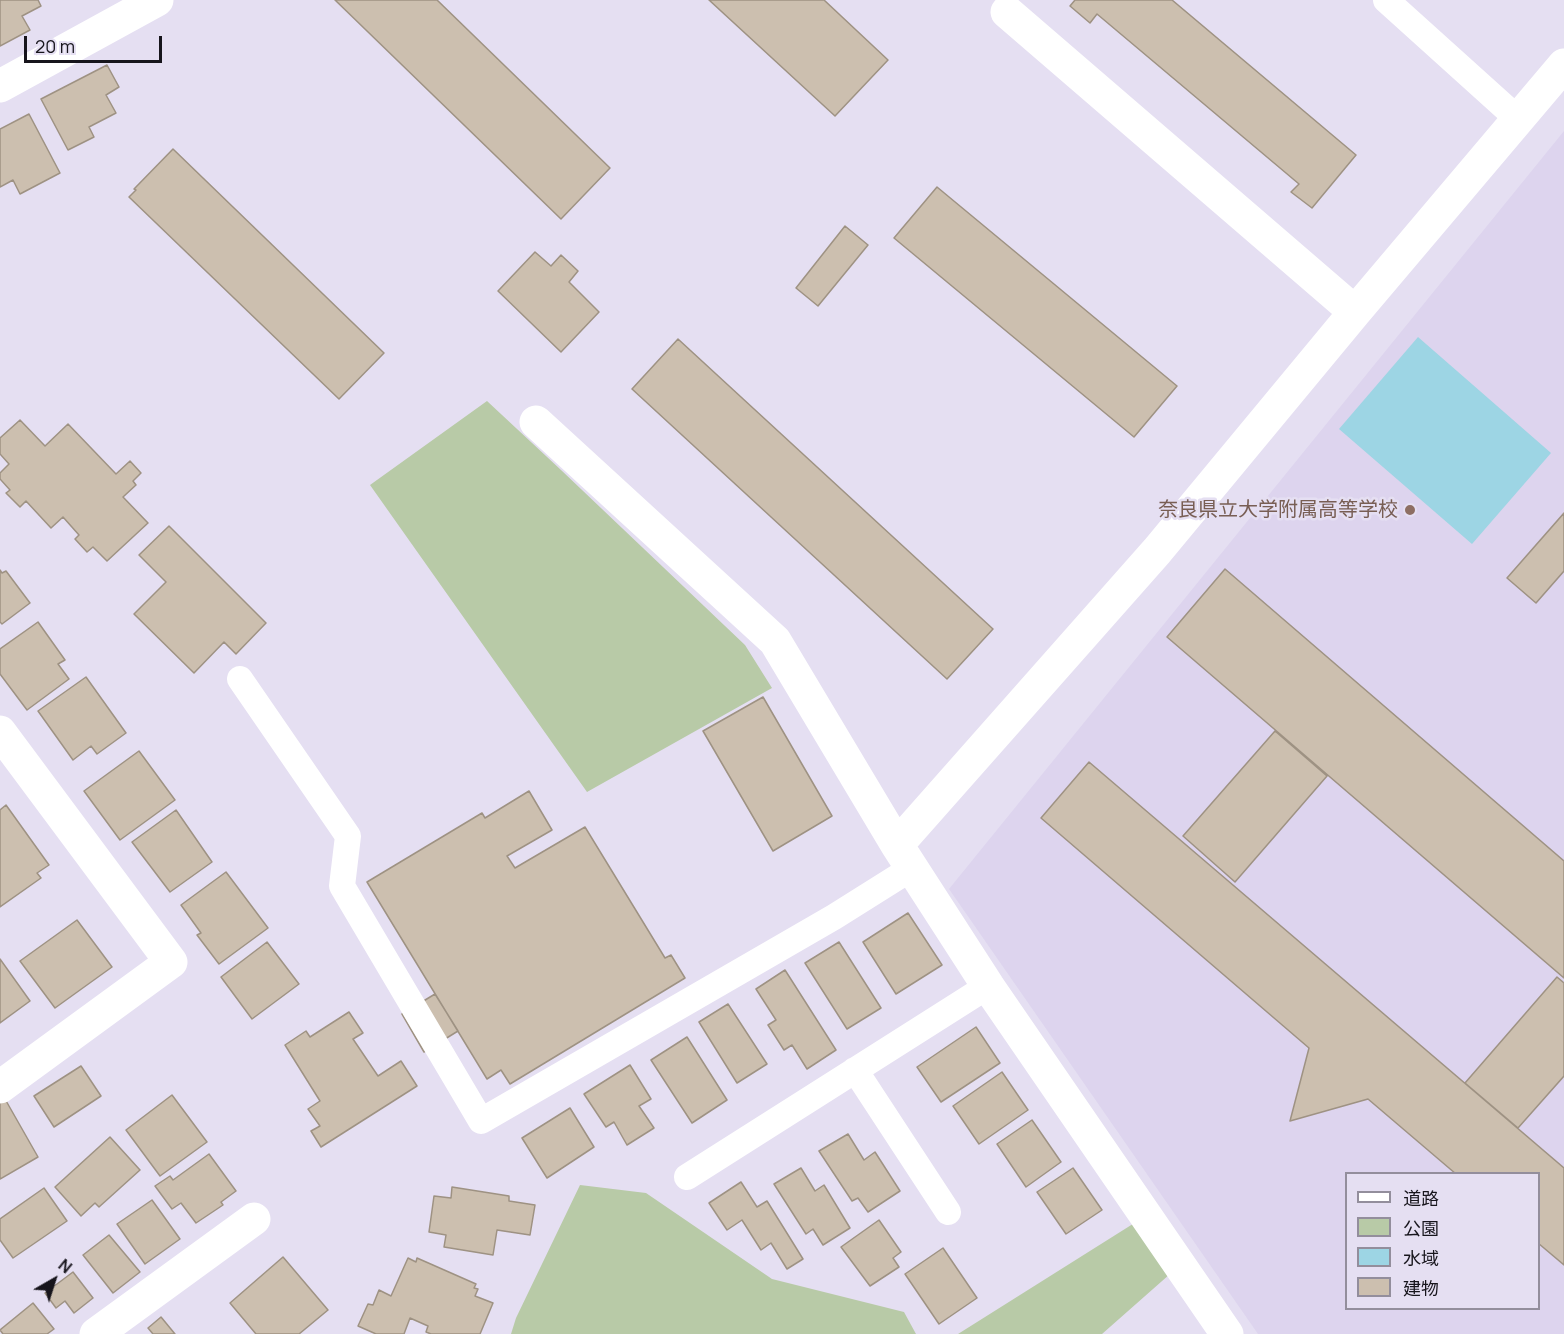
<!DOCTYPE html>
<html>
<head>
<meta charset="utf-8">
<style>
	body { margin:0 }
	#map { position:relative; width:1564px; height:1334px; overflow:hidden; background:#e5dff2; font-family:Manrope,"Noto Sans JP",sans-serif }
	canvas { display:block }
	.legend { position:absolute; left:1345px; top:1172px; width:195px; height:138px; box-sizing:border-box; background:#e5dff2; border:2px solid #938e9c; margin:0; padding:8px 10px; list-style:none; font-size:18px; color:#17151c }
	.legend li { display:flex; align-items:center; gap:12px; height:30px }
	.legend b { width:30px; border:2px solid #938e9c }
	.north { position:absolute; left:24px; top:1250px; width:60px; height:60px; -webkit-text-stroke:4px #e5dff2; paint-order:stroke; rotate:39deg; font-size:16px; font-weight:700; line-height:24px; text-align:center; color:#17151c }
	.north::after { content:''; display:block; margin:auto; width:21px; height:27px; background:#17151c; clip-path:polygon(50% 0,100% 100%,50% 72%,0 100%) }
	.scale { position:absolute; left:24px; top:36px; width:138px; height:27px; box-sizing:border-box; border:3px solid #17151c; border-top:0; padding-left:8px; font-size:18px; line-height:21px; white-space:nowrap; color:#17151c; -webkit-text-stroke:4px #e5dff2; paint-order:stroke }
</style>
</head>
<body>
<div id="map">
<canvas width="1564" height="1334"></canvas>
<ul class="legend">
<li><b style="height:8px;background:#fff"></b>道路</li>
<li><b style="height:16px;background:#b8caa7"></b>公園</li>
<li><b style="height:16px;background:#9dd5e4"></b>水域</li>
<li><b style="height:16px;background:#ccbfaf"></b>建物</li>
</ul>
<div class="north">N</div>
<div class="scale">20 m</div>
</div>
<script>
const context = document.querySelector('canvas').getContext('2d');
context.lineJoin = 'round';
function fillPath(path, color) { context.fillStyle = color; context.fill(path, 'evenodd'); }
function trace(path, color, width, dash) { context.strokeStyle = color; context.lineWidth = width; context.lineCap = dash ? 'butt' : 'round'; context.setLineDash(dash || []); context.stroke(path); }
function write(font, color, halo, rows, align = 'center') {
  context.font = font + ' Manrope,"Noto Sans JP",sans-serif'; context.lineWidth = 5; context.setLineDash([]); context.textBaseline = 'middle'; context.strokeStyle = halo; context.fillStyle = color; for (const [text, x, y, turn = 0] of rows) {
    context.save(); context.translate(x, y); context.rotate((+turn || 0) * Math.PI / 180); context.textAlign = isNaN(turn) ? turn : align; if (halo) context.strokeText(text, 0, 0); context.fillText(text, 0, 0); context.restore();
  }
}
fillPath(new Path2D(`
	M1564,131V1334H1258L949,889ZM1346,1174H1538V1308H1346Z`), '#ddd4ee');
fillPath(new Path2D(`
	M487,401L561,470L745,645L772,688L587,792L370,485Z
	M580,1185L646,1193L772,1279L904,1312L916,1334H511L516,1318Z
	M1136,1222L1170,1274L1102,1334H958Z`), '#b8caa7');
fillPath(new Path2D(`
	M1418,337L1551,453L1472,544L1339,429Z`), '#9dd5e4');
const building = new Path2D(`
	M0,0H38L41,6L22,16L30,30L0,46Z
	M335,0H437L610,168L561,219Z
	M709,0H824L888,60L835,116Z
	M1075,0H1172L1356,155L1312,208L1291,192L1299,184L1097,14L1090,23L1070,6Z
	M107,65L119,87L106,95L116,113L89,127L94,137L68,150L41,99Z
	M29,114L60,173L20,194L13,180L0,187V129Z
	M173,149L384,353L339,399L129,197L136,190L134,189Z
	M937,187L1177,386L1134,437L894,238Z
	M845,226L868,245L818,306L796,288Z
	M535,252L551,266L561,255L578,271L569,282L599,312L561,352L498,291Z
	M678,339L993,629L947,679L632,389Z
	M20,420L45,446L68,424L116,474L130,461L141,473L133,481L136,485L123,497L148,523L107,561L93,547L87,552L75,539L79,535L63,517L51,528L26,501L20,507L6,493L10,490L0,479V473L9,464L0,454V438Z
	M1564,513V571L1536,603L1507,578Z
	M169,526L266,623L236,654L224,642L194,673L134,614L166,582L139,555Z
	M1225,569L1564,861V978L1167,637Z
	M0,570L2,573L6,571L30,603L2,624L0,622Z
	M38,622L65,660L58,664L69,679L27,710L0,674V649Z
	M86,677L126,733L97,754L91,746L73,760L38,711Z
	M763,697L832,816L773,851L703,731Z
	M1275,731L1327,776L1235,882L1183,836Z
	M139,751L175,800L120,840L84,791Z
	M1089,762L1564,1168V1265L1538,1243V1174H1456L1368,1099L1290,1121L1309,1048L1041,818Z
	M529,791L552,830L507,856L515,868L585,827L665,958L671,955L685,978L510,1084L501,1070L487,1079L367,882L482,813L485,818Z
	M6,805L49,865L37,873L41,878L0,907V810Z
	M176,810L212,862L170,892L132,842Z
	M226,872L268,928L219,964L197,935L201,933L181,905Z
	M908,913L942,965L896,994L863,942Z
	M77,920L112,967L55,1008L20,961Z
	M267,942L299,984L252,1019L221,977Z
	M839,942L881,1008L847,1029L805,963Z
	M0,959L30,1001L0,1023Z
	M785,970L836,1050L807,1069L792,1045L784,1050L768,1025L776,1020L756,989Z
	M1557,977L1564,983V1076L1518,1128L1465,1083Z
	M435,994L458,1031L424,1052L402,1014Z
	M728,1004L767,1064L737,1083L699,1022Z
	M349,1012L363,1033L353,1039L378,1076L401,1061L417,1086L321,1147L311,1131L320,1126L308,1109L320,1101L285,1045L306,1031L310,1037Z
	M976,1027L1000,1063L941,1102L917,1067Z
	M687,1037L727,1100L692,1123L651,1060Z
	M630,1065L651,1099L639,1106L654,1128L627,1145L614,1122L606,1127L584,1094Z
	M81,1066L101,1096L54,1127L34,1096Z
	M1002,1072L1028,1110L979,1144L953,1106Z
	M172,1095L207,1142L160,1176L126,1130Z
	M5,1099L38,1157L0,1179V1102Z
	M570,1108L594,1147L547,1178L522,1138Z
	M1032,1120L1061,1162L1026,1187L997,1144Z
	M848,1134L864,1160L875,1152L900,1191L868,1212L858,1198L852,1201L819,1151Z
	M110,1137L140,1170L99,1207L95,1203L81,1216L55,1187Z
	M209,1154L236,1191L221,1202L223,1205L196,1223L181,1203L172,1209L155,1186L170,1176L173,1180Z
	M801,1168L815,1191L824,1185L850,1228L823,1245L813,1229L806,1234L774,1184Z
	M1073,1168L1102,1210L1066,1234L1037,1192Z
	M741,1182L757,1207L767,1201L803,1259L787,1269L771,1243L761,1250L742,1220L727,1230L709,1203Z
	M452,1187L509,1196V1201L535,1205L530,1235L497,1230L493,1255L444,1247L446,1235L429,1232L434,1196L451,1198Z
	M44,1188L67,1221L13,1258L0,1240V1219Z
	M152,1200L180,1239L145,1264L117,1224Z
	M879,1220L901,1252L893,1258L899,1267L870,1286L841,1247Z
	M109,1235L140,1272L113,1293L83,1255Z
	M943,1248L977,1298L939,1324L905,1274Z
	M283,1257L328,1310L299,1334H256L230,1303Z
	M408,1258L416,1262L417,1258L476,1284L474,1288L478,1289L475,1296L493,1303L480,1334H431L426,1332L428,1326L410,1318L404,1334H376L358,1326L368,1304L373,1305L379,1290L391,1296Z
	M73,1272L93,1298L74,1313L65,1301L56,1308L45,1293Z
	M33,1303L54,1329L47,1334H3L0,1330Z
	M161,1317L175,1334H153L148,1328Z`);
fillPath(building, '#ccbfaf');
trace(building, '#9e9283', 1.5);
trace(new Path2D(`
	M1386,0L1519,120
	M240,679L348,836L342,886L481,1121L834,917L912,868
	M855,1070L948,1212
	M687,1177L988,986`), '#fff', 26);
trace(new Path2D(`
	M1007,12L1355,312
	M0,86L157,0
	M536,422L775,641L897,845L988,986L1227,1334
	M0,732L171,962L0,1087
	M897,845L1157,551L1355,312L1564,65
	M96,1334L254,1219`), '#fff', 33);
for (const [x, y, r, color] of [
	[1410,510,6,"#8d6e63"]
]) { const dot = new Path2D(); dot.arc(x, y, r, 0, 2 * Math.PI); context.fillStyle = color; context.fill(dot); trace(dot, '#e5dff2', 2); }
write('20px', '#785e54', '#e5dff2', [
	["奈良県立大学附属高等学校",1398,510]
], 'right');
</script>
</body>
</html>
